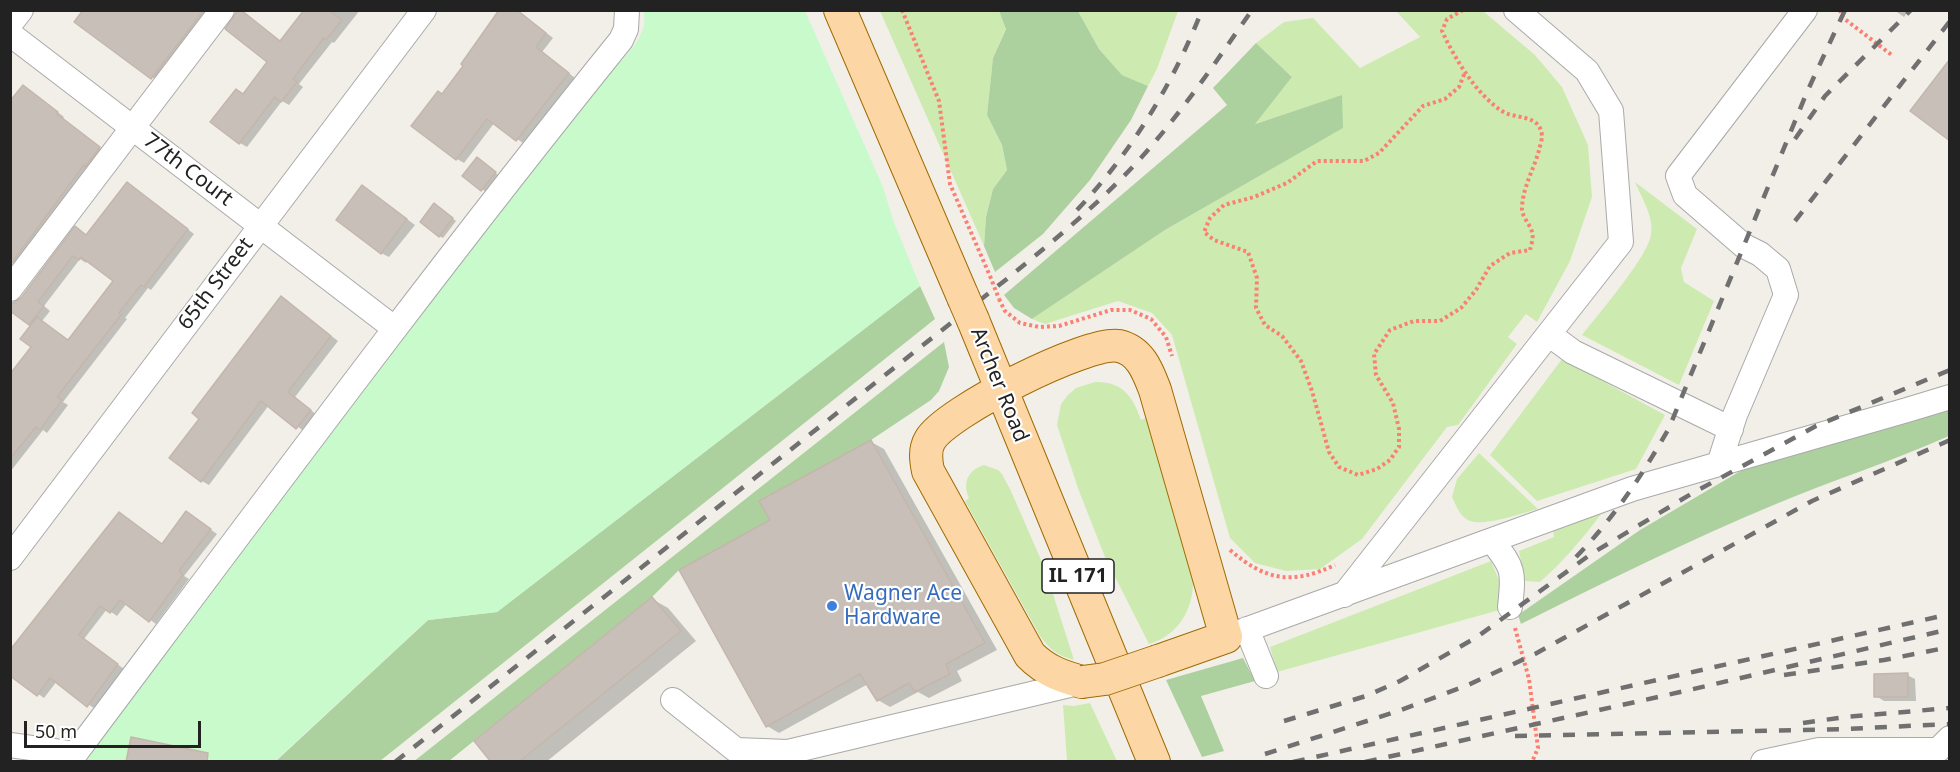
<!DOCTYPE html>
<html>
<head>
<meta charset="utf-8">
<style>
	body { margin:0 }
	#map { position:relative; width:1960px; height:772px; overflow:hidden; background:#f2efe9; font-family:"Noto Sans",sans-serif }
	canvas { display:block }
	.frame { position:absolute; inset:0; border:12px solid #222; pointer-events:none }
	.scale { position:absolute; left:24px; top:721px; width:177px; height:27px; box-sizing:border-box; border:3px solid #222; border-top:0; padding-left:8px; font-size:18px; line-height:21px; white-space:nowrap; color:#222; -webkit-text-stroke:4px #fff; paint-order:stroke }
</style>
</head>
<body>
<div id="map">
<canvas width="1960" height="772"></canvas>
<div class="frame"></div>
<div class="scale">50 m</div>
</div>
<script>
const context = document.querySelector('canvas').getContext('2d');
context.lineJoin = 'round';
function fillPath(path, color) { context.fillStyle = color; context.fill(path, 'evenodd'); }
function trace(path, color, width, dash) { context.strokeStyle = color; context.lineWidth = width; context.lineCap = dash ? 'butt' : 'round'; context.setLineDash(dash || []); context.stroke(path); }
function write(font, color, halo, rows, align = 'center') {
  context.font = font + ' "Noto Sans",sans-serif'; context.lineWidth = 4.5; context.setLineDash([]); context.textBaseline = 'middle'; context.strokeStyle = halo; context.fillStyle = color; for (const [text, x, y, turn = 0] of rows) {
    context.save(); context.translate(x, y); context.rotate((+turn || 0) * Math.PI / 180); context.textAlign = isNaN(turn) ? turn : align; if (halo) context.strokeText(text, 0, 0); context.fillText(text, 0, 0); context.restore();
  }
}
fillPath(new Path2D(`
	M880,11H999L1006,28L993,58L987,115L1002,145L1007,170L993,189L986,217L984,246Z
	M1078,11H1178L1157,69L1148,86L1122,75L1099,49Z
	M1396,11H1483L1535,55L1562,87L1588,145L1592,197L1570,261L1537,322L1526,314L1508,337L1517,344L1458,425L1447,427L1362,539L1320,569L1286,571L1255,563L1230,538L1172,335L1152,313L1118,301L1045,324L1032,319L1165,230L1342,128L1341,96L1254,124L1292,77L1256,43L1284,22L1313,18L1360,68L1420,37Z
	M1635,182L1697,229L1681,268L1684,282L1714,301L1679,385L1582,335C1598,315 1648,256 1651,235C1654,216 1642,199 1635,182Z
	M1562,359L1665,415L1636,469L1537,501L1490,455Z
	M1095,382C1122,381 1133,396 1141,420L1146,418L1193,582C1193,611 1177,636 1149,644L1105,557L1079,491L1057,425L1061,404L1068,395L1076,388Z
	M1479,453L1538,509C1522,513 1482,528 1468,520C1459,515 1456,505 1452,497L1457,479Z
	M984,465L998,470L1002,474L1011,491L1045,569L1074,660C1058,656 1049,649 1040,636L965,501L969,498C962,483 968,470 984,465Z
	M1602,513C1583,538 1564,561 1540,582L1525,581L1519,551L1554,537L1553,531Z
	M1491,561L1501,585L1503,609L1277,672L1270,647Z
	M1090,703L1117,761H1059L1067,760L1063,705L1074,706Z`), '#cdebb0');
fillPath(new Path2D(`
	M999,11H1078L1099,49L1122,75L1148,86L1131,120L1090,180L1043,234L995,272L984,246L986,217L993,189L1007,170L1002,145L987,115L993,58L1006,29Z
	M1256,43L1292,77L1255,124L1342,95L1343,128L1165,230L1032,319L1014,308L1004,295L1227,105L1213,88Z
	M920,286L935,319L380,761L275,762L428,620L497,612Z
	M944,342L949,367L939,391L931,400L871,440L760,501L770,520L679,570L652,597L449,761L413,762Z
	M1949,407V436C1893,461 1833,480 1776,504C1689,540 1605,582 1521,624L1518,615L1640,530L1749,466Z
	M1243,658L1255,681L1201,696L1224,751L1202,757L1166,680Z`), '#add19e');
fillPath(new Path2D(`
	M643,11H805L883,187L893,220L920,286L497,612L428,620L275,761L83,762L162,647L592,90C609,72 653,38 643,11Z`), '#c8facc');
fillPath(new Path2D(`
	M86,10H213L159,82L77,22Z
	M236,10L243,12L281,42L305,10H360L334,43L332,42L299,84L303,87L289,105L282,101L247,147L240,143L244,95L269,61L235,19Z
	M517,10L553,38L542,52L575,78L524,144L495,122L464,163L457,159L443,95Z
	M1894,10H1909L1904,17Z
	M30,91L64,117L62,119L106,152L19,267L10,262V236L22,220L10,212V104Z
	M481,161L498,175L486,192L464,176Z
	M363,187L415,225L389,257L381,253Z
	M134,188L194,234L151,290L148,288L125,318L127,319L63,402L68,405L47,433L43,430L10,472V376L33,347V326L10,309V304L17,303ZM80,259L86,263L88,260L115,281L69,341L42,321L50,311L44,306Z
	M438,207L456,221L443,238L439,236Z
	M282,298L338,341L295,397L318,416L305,432L269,405L209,485L202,481L201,419Z
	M871,442L884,449L997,650L957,671L962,681L929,698L918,692L890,707L878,700L868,684L779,733L767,726L772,521Z
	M193,517L217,534L184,576L189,579L156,624L127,603L117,616L107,609L84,639L124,669L95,709L57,681L44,698L10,674L163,545Z
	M652,599L668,608L696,641L546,762H493Z
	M1907,675L1915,679L1916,701H1884L1876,696Z`), '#0003');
const building = new Path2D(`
	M83,10H204L151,79L74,22Z
	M238,10H241L280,41L304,10H329L342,20L326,40L324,38L293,79L297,82L281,102L275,97L239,144L210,122L236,89L243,94L267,62L225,29Z
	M499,10H517L546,33L536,47L569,73L516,141L487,119L456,160L411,126L438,91L442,94L463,66L461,64Z
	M1950,59V141L1910,111Z
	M23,85L58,112L57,114L100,147L85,167L84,165L11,264L10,101Z
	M477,157L496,172L481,191L462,176Z
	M127,182L188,229L144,287L141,285L119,313L121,315L57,397L62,400L40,430L36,427L10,459V374L31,347L20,339L37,317L68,340L113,281L81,257L79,260L73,256L38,302L44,306L29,325L10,311V305L21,298L75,226L86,235Z
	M362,185L407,219L381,254L336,220Z
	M434,203L453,218L439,237L420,222Z
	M281,296L331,336L288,392L311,410L296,429L261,401L201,482L169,458L199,419L192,413Z
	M871,440L985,643L946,664L950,674L915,692L909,683L877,701L860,674L766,727L679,570L770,520L759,501Z
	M186,511L211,529L179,571L183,575L149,622L120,600L110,613L100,606L79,635L118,664L87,707L50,678L37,696L10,676V650L119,512L162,544Z
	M652,597L681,631L519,762H491L474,741Z
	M1908,673V697H1874V674Z
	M131,737L208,753L207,762H126Z`);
fillPath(building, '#c7bfb8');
trace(building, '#c4b6ab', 1.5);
const minor = new Path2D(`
	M10,24L21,10
	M10,34L394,328
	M10,289L222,10
	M1550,335L1573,352L1731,429
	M1719,464L1735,415L1786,295L1778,269L1760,254L1744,246L1685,195L1678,176L1805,10
	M1492,541C1514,568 1514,572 1510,607
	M10,558L424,10
	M1344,595L1621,242L1611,111L1587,71L1516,10
	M1247,629L1266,676
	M1226,637L1632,489L1907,410L1950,397
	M673,700L736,750L788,752L1082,682
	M10,745L75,754C255,514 433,273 621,40L626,29L627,10
	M1763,762L1819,750H1938L1950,738`);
const major = new Path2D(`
	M840,10L963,297
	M973,320L1154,762
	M1082,682C1061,676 1046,671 1030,655L928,471C926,461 924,450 930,440C946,412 1088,340 1119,346C1141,351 1148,372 1155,390L1226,637L1158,661`);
trace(minor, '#a9a9a9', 26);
trace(major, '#a06b00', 34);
trace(new Path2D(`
	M902,10L939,101L950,184L990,276
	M1463,10L1447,19L1442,31C1455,59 1476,94 1502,111C1515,120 1540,113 1542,136C1542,140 1540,146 1539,150C1534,169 1523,187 1522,207C1521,216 1530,224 1532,232C1534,238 1531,245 1530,250L1510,253L1490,266L1476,290L1461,308L1440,321H1414L1390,330L1374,354L1376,375L1393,403L1399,429V447L1390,460L1377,469L1358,475L1339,467L1329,452L1312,391L1301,361L1282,336L1265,325L1256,308L1257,278L1248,252L1214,240L1204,232L1210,218L1224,205L1254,197L1287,183L1317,161H1364L1379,153L1423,106L1445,99L1459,87L1465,72
	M1840,10L1842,17L1893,56
	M999,299L1005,311L1020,323L1039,327L1059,326L1111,310H1130L1151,319L1166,337L1172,356
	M1230,550C1266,581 1292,585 1335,565
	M1515,628L1529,679L1538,748L1532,762`), '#fa8072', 4, [3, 3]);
trace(minor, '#fff', 24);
trace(major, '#fcd6a4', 32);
trace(new Path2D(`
	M1795,139L1825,96L1911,10
	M1077,210C1131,153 1173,84 1202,10
	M1795,221L1950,21
	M1576,557C1614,518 1643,474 1669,428L1807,92L1845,10
	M1784,675L1884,660L1950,647
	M1284,721L1366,696L1400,681L1477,637L1591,554L1691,494L1816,426L1950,370
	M1803,723L1845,717L1950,708
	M1515,736L1845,729L1950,724
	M1265,754L1401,710L1468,685L1535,654L1812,501L1950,440
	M395,762L1008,278C1046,247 1084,216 1119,181C1170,130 1211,69 1252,10
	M1293,762L1950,614
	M1365,762L1685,691L1950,629`), '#707070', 4.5, [12, 12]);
const majorBridge = new Path2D(`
	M963,297L973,320
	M1082,682L1105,679L1158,661`);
trace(majorBridge, '#a06b00', 34, []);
trace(new Path2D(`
	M990,276L999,299`), '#fa8072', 4, [3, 3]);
trace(majorBridge, '#fcd6a4', 32);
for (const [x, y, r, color] of [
	[832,606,6,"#3f7fe0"]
]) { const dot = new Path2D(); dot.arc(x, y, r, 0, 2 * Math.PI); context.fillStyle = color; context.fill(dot); trace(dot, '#fff', 2); }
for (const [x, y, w] of [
	[1078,576,72]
]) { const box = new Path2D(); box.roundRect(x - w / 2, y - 17, w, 34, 4.5); context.fillStyle = '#fff'; context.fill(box); trace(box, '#222', 1.5); }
write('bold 20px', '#222', null, [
	["IL 171",1078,576]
]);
write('21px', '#222', '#fff', [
	["77th Court",188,170,37],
	["65th Street",216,284,-53],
	["Archer Road",999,385,68]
]);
write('21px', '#366cbe', '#fff', [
	["Wagner Ace",844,594],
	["Hardware",844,618]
], 'left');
</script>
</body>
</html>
